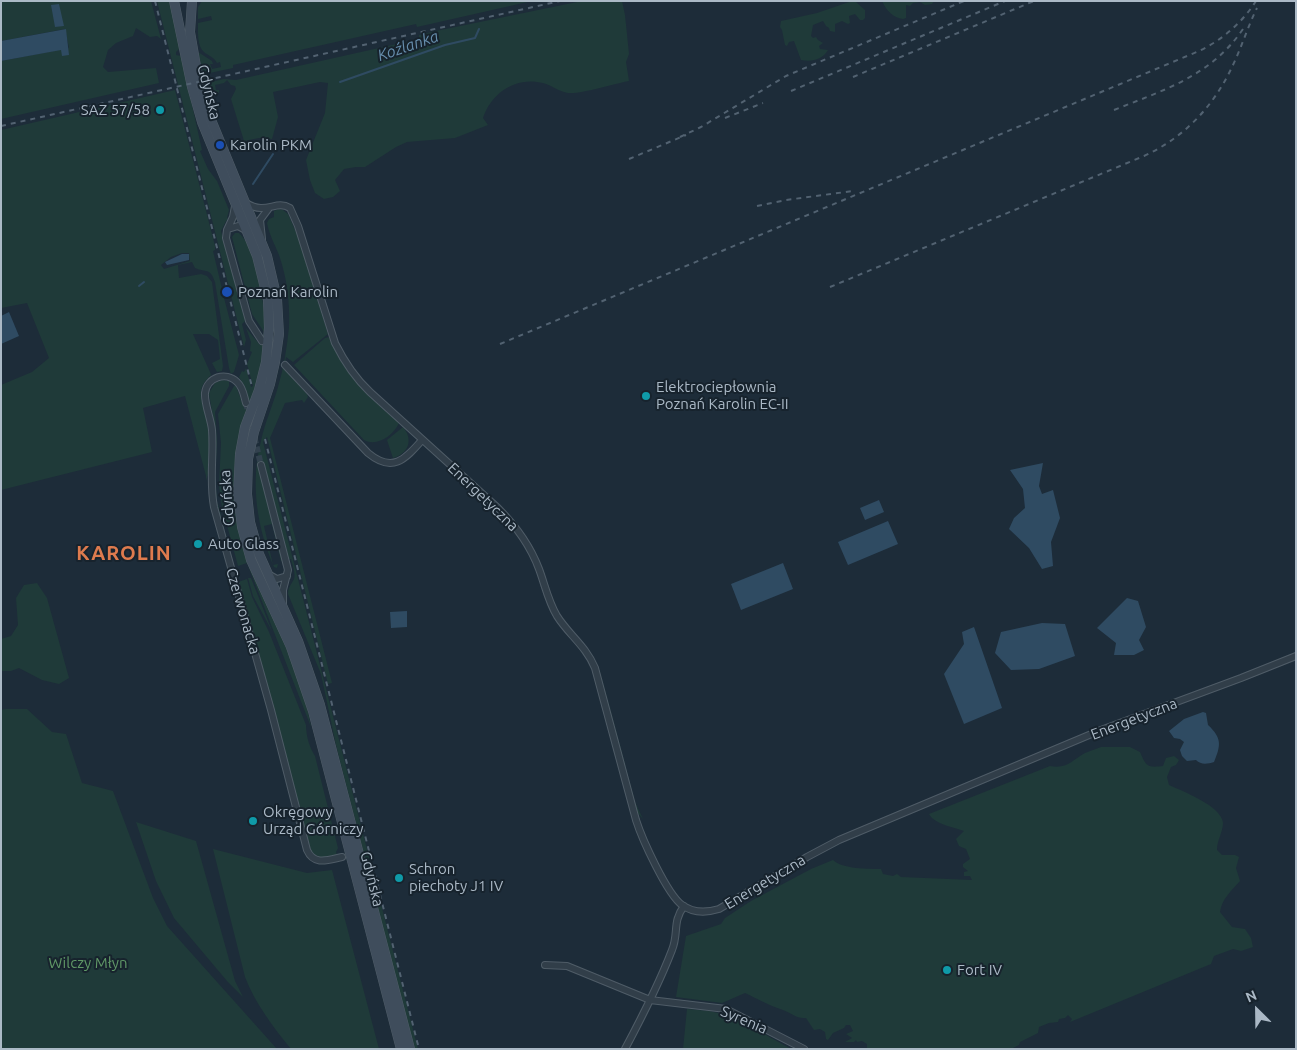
<!DOCTYPE html>
<html>
<head>
<meta charset="utf-8">
<style>
	body { margin:0 }
	#map { position:relative; width:1297px; height:1050px; overflow:hidden; background:#1d2c39; font-family:Ubuntu,sans-serif }
	canvas { display:block }
	.frame { position:absolute; inset:0; border:2px solid #abb9c6; pointer-events:none }
	.north { position:absolute; left:1232px; top:985px; width:50px; height:50px; -webkit-text-stroke:4px #17232d; paint-order:stroke; rotate:337deg; font-size:14px; font-weight:700; line-height:20px; text-align:center; color:#abb9c6 }
	.north::after { content:''; display:block; margin:auto; width:18px; height:22px; background:#abb9c6; clip-path:polygon(50% 0,100% 100%,50% 72%,0 100%) }
</style>
</head>
<body>
<div id="map">
<canvas width="1297" height="1050"></canvas>
<div class="frame"></div>
<div class="north">N</div>
</div>
<script>
const context = document.querySelector('canvas').getContext('2d');
context.lineJoin = 'round';
function fillPath(path, color) { context.fillStyle = color; context.fill(path, 'evenodd'); }
function trace(path, color, width, dash) { context.strokeStyle = color; context.lineWidth = width; context.lineCap = dash ? 'butt' : 'round'; context.setLineDash(dash || []); context.stroke(path); }
function write(font, color, halo, rows, align = 'center') {
  context.font = font + ' Ubuntu,sans-serif'; context.lineWidth = 4; context.setLineDash([]); context.textBaseline = 'middle'; context.strokeStyle = halo; context.fillStyle = color; for (const [text, x, y, turn = 0] of rows) {
    context.save(); context.translate(x, y); context.rotate((+turn || 0) * Math.PI / 180); context.textAlign = isNaN(turn) ? turn : align; if (halo) context.strokeText(text, 0, 0); context.fillText(text, 0, 0); context.restore();
  }
}
fillPath(new Path2D(`
	M1,1H151L161,39L157,36L150,37L136,28L133,36L116,43L108,50L103,67L108,72L156,68L159,83L1,119V61L69,48L65,29L1,41Z
	M157,1H169L171,4L180,48L176,52V55L181,56L202,150L200,151L208,169L217,181L229,210L227,218L229,219L226,221L221,231L245,321L242,324L246,340L244,347Z
	M202,1H532L417,27L416,24L233,65V68L205,74L207,83L224,79L236,80L419,39V35L436,31L582,1H622L625,15L629,54L626,62L629,81C613,84 583,94 568,93C560,92 551,85 543,83C516,76 491,93 483,118L488,125L455,138L407,142L396,147L365,167H356L344,169L335,180L340,191L333,197L324,199L315,193L310,180L306,160L325,113L328,83L320,82L273,92L278,117L272,139L259,138L244,141L231,99L236,89L235,86L231,85L227,80L224,83L215,85L216,90H219V93L216,92L211,100L213,102L211,104L198,52L212,61L213,64H210L212,69L221,67L220,62L217,63C214,57 209,56 204,52C197,46 198,32 198,23L212,20L211,16L198,19V7Z
	M852,1L856,2L865,10V18L863,20H860L855,14L849,16L850,23L848,24L842,21L835,24V32L830,31L829,28L826,26L823,21L813,25L811,36L813,38L816,37L818,40L823,43L819,46L820,49L828,50C822,60 812,62 801,60L794,41L789,42L787,46L785,45L782,30L780,27L781,21L817,13Z
	M882,1H934L932,4L925,5L920,2L913,3L910,6L906,5V18L903,19C893,18 886,10 882,1Z
	M175,90L215,246V250L213,251L223,293L222,294L223,298H224L239,355L234,372L231,374L229,368L215,282C210,267 206,273 195,268L192,262L178,265L179,278L201,274L207,276L212,282L223,366L222,371L217,372L212,363L220,359L218,340L209,334H193L210,372L211,375C206,380 202,384 201,391C200,399 205,410 207,418C211,435 212,465 206,481V476L185,396L143,408L152,452L1,490V385L32,372L49,358L27,303L1,308V130ZM182,253H189L190,261L164,269L161,265L171,257Z
	M279,209L283,210L288,214L299,239L328,334L293,362L286,357L284,369L307,394L308,397L304,403L302,400L285,403L270,438L332,683L328,684L267,437L263,442L418,1049H414L336,745L321,674L288,594C288,587 291,585 294,579C296,573 292,565 291,559H289L264,463L259,468L283,561H281L272,524L264,526L273,565L278,564L277,568L274,567C257,528 250,483 261,441C265,422 273,405 278,387C284,367 287,347 289,327C290,302 287,278 279,255C275,245 269,234 267,223L269,219L274,217V211Z
	M235,233H239C250,244 253,258 257,273C265,305 267,330 262,363C259,383 249,401 243,420C237,441 234,462 234,484C232,537 254,573 275,619C290,653 305,690 311,727L247,563L238,566L222,507L219,485L221,443L218,414L234,386H236L243,405L248,400L244,385L239,377L242,371L244,372L246,368L251,387L253,386L247,364L252,352L250,351L251,342L246,328L260,345L264,332L252,314L232,237Z
	M329,337C345,376 369,396 399,423C393,436 377,447 364,440L294,365L325,338Z
	M222,380L229,381V386L215,412L217,442L215,479L218,508L234,568L215,492L216,436L209,393L215,383Z
	M403,427C414,440 408,454 393,458L387,440Z
	M248,578H251L272,631L253,596Z
	M247,579L252,597L269,632L306,725C306,735 309,747 315,756L338,848L336,852L337,855L319,858L311,852L276,717L238,582Z
	M37,583L47,598L69,678L59,684L42,680L19,668L11,671H1V639L11,636L18,625L16,598L24,585Z
	M597,658L635,802L643,819L637,812Z
	M6,709H27L52,732L66,734L82,783L113,791L153,898L167,926L277,1049H1V710Z
	M1101,747H1130L1140,752C1146,766 1147,768 1163,766L1166,758L1174,756L1179,760L1176,765L1171,767L1167,777L1169,785C1182,791 1222,806 1223,823C1223,832 1217,840 1217,850L1222,855H1235L1239,857L1236,868L1240,881C1231,891 1222,899 1220,912L1232,927L1245,929L1251,938L1253,947L1241,951L1233,949L1214,956L1211,964L1070,1022L1072,1019L1068,1015L1065,1018L1059,1019L1058,1022L1049,1023L1039,1027L1038,1033L1020,1042L1019,1045L1011,1049H867V1044L862,1041L857,1042L856,1040L854,1042H845L852,1038L846,1034L853,1031L850,1025H846L844,1028L833,1033L828,1040L826,1039L825,1032L820,1029L814,1030L806,1018C796,1019 792,1013 783,1010C770,1006 758,999 745,993L722,1003L676,997L686,936L721,924L725,918L751,901L811,869L833,860C842,869 869,869 881,869L883,874L893,876L897,874L901,877L972,880L970,876H964V872L968,871L963,867V864L970,859L966,849L959,846L956,839L964,831C953,827 934,824 929,814L1050,766C1067,769 1071,761 1085,753C1090,751 1096,749 1101,747Z
	M136,822L196,841L235,981L243,997L227,981L174,918L156,881Z
	M213,849L307,873L332,870L379,1049H291C273,1027 255,1003 245,977Z
	M687,1009L709,1011L732,1016L791,1049H683Z`), '#1f3a39');
fillPath(new Path2D(`
	M59,4L64,26L55,27L51,5Z
	M66,29L69,55L62,56L61,50L1,61V41Z
	M182,254H189V260L167,265L165,262Z
	M9,312L19,336L1,344V316Z
	M1043,463L1039,486L1042,494L1053,490L1060,518L1051,542L1053,566L1042,569L1029,548L1009,529L1014,518L1025,508L1023,489L1010,470Z
	M879,500L884,512L865,520L860,508Z
	M888,521L898,544L848,565L838,542Z
	M783,563L793,589L741,610L731,584Z
	M1127,598L1138,601L1146,627L1139,640L1144,650L1134,655H1114L1116,643L1097,628Z
	M407,611V627L391,628L390,612Z
	M1042,623L1065,624L1075,656L1039,669L1011,670L995,653L1001,632Z
	M974,627L1002,708L964,724L944,674L964,644L962,632Z
	M1203,712L1206,713L1208,725C1222,738 1221,745 1214,762C1207,764 1201,765 1196,760L1187,761L1182,756L1180,750L1184,742L1180,739L1174,738L1169,731L1184,719Z`), '#2f4b62');
trace(new Path2D(`
	M340,82L445,45L475,38L479,29
	M253,184L273,154
	M139,286L144,282`), '#2f4b62', 2);
trace(new Path2D(`
	M246,403L261,465`), '#32414e', 6, [6, 3]);
const minor = new Path2D(`
	M246,203C267,216 275,199 290,208L298,226L335,343C344,361 355,378 370,392L498,508C516,526 530,545 539,569C545,585 548,601 557,616C569,635 586,646 595,668L636,820C642,839 667,894 682,905C693,913 706,913 719,909L807,857L839,840L1101,730L1241,678L1296,656
	M235,206L233,217L227,230L226,238L249,321L262,341
	M228,229L238,226L247,231
	M262,239L260,220L269,208
	M285,365L368,453C392,473 405,460 422,440
	M246,403C244,396 243,387 237,382C226,371 207,377 205,393C204,403 211,419 212,430C214,456 209,481 214,507L271,710L307,850C314,866 328,860 342,857
	M261,465L288,570L283,590V604
	M268,574L277,579L287,576
	M545,965L567,966L650,1000L726,1009L804,1049
	M625,1049C642,1017 659,984 672,950C679,933 672,922 684,906`);
const secondary = new Path2D(`
	M174,1L192,87L202,122L257,256L268,300L269,328L266,362L259,390L245,427L240,454L238,494L242,527L251,560L291,647L313,711L401,1049
	M192,1L190,32L196,66L209,115L267,256L277,299L279,334L275,362L270,384L254,432L248,459L247,494L250,522L259,554L298,641L320,705L410,1049`);
trace(minor, '#4f5c67', 8);
trace(secondary, '#4f5c67', 10);
trace(minor, '#313e49', 6);
trace(secondary, '#3f4d5c', 9);
trace(new Path2D(`
	M155,1L252,387
	M853,77L1034,1
	M791,91L1005,1
	M1114,110C1164,90 1211,76 1243,29
	M725,118L763,103
	M1,126L560,1
	M680,137L701,127L786,76L964,1
	M629,159L686,135
	M757,206L786,200L853,191
	M830,287L1144,156C1185,137 1214,106 1233,65C1242,46 1248,26 1257,8
	M500,344L1199,51C1222,40 1242,23 1256,1
	M265,439L419,1049`), '#526271', 2, [5, 5]);
for (const [x, y, r, color] of [
	[160,110,5,"#0f9aa8"],
	[220,145,5,"#1a4fb4"],
	[227,292,6,"#1a4fb4"],
	[646,396,5,"#0f9aa8"],
	[198,544,5,"#0f9aa8"],
	[253,821,5,"#0f9aa8"],
	[399,878,5,"#0f9aa8"],
	[947,970,5,"#0f9aa8"]
]) { const dot = new Path2D(); dot.arc(x, y, r, 0, 2 * Math.PI); context.fillStyle = color; context.fill(dot); trace(dot, '#17232d', 2); }
write('15px', '#abb9c6', '#17232d', [
	["Gdyńska",209,92,76],
	["Energetyczna",483,497,44],
	["Gdyńska",227,498,-94],
	["Czerwonacka",243,611,74],
	["Energetyczna",1134,719,-21],
	["Gdyńska",372,879,76],
	["Energetyczna",765,882,-31],
	["Syrenia",744,1020,23]
]);
write('15px', '#abb9c6', '#17232d', [
	["SAZ 57/58",150,110,"right"],
	["Karolin PKM",230,145],
	["Poznań Karolin",238,292],
	["Elektrociepłownia",656,387],
	["Poznań Karolin EC-II",656,404],
	["Auto Glass",208,544],
	["Okręgowy",263,812],
	["Urząd Górniczy",263,829],
	["Schron",409,869],
	["piechoty J1 IV",409,886],
	["Fort IV",957,970]
], 'left');
write('15px', '#609867', '#17232d', [
	["Wilczy Młyn",88,963]
]);
write('italic 16px', '#678ead', '#17232d', [
	["Koźlanka",408,46,-19]
]);
context.letterSpacing = '1px';
write('bold 20px', '#de7b4e', '#17232d', [
	["KAROLIN",124,553]
]);
context.letterSpacing = '0px';
</script>
</body>
</html>
